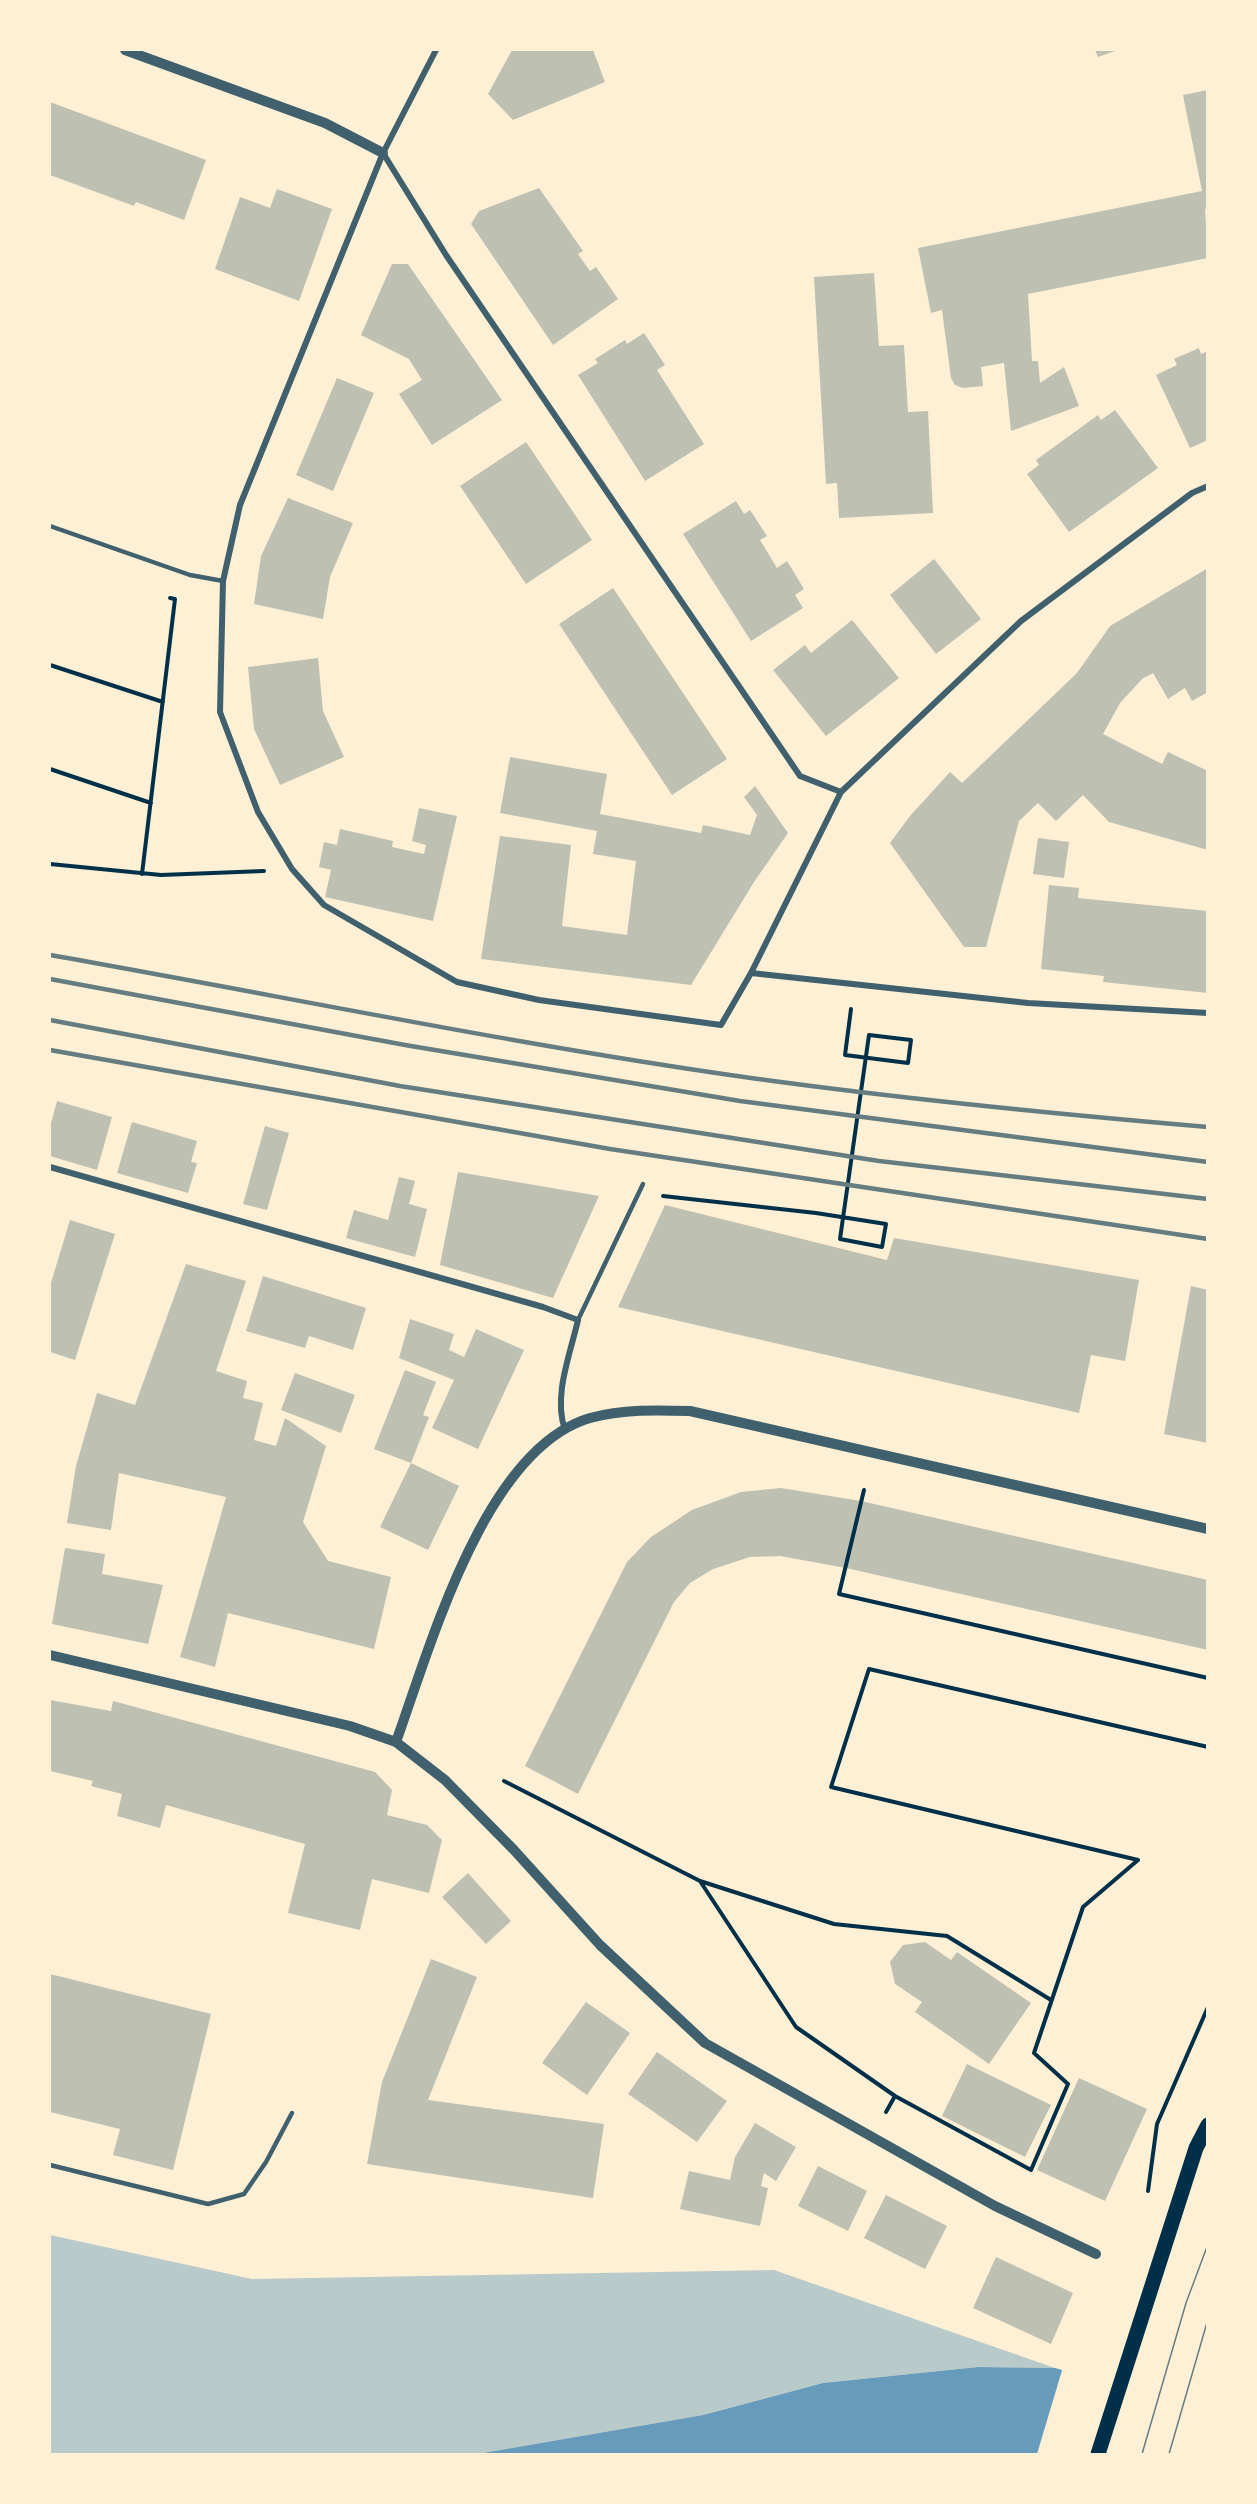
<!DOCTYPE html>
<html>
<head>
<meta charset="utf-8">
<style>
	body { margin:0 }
	#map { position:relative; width:1257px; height:2504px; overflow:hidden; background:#fdf0d5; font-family:Mulish,sans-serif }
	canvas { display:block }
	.frame { position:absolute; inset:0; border:51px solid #fdf0d5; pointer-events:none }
</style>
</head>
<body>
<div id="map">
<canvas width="1257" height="2504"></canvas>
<div class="frame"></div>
</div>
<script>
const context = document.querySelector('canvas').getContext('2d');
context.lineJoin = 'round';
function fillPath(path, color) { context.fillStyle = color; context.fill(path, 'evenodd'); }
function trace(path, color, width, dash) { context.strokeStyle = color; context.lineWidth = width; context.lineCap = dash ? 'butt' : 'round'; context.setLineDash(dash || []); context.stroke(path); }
fillPath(new Path2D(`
	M50,2235L252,2279L774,2270L1055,2368L978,2367L823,2383L703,2415L477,2454H50Z`), '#b9caca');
fillPath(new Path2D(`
	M978,2367L1055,2368L1207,2412V2454H477L703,2415L823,2383Z`), '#669bbc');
fillPath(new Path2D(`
	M1063,2367L1208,2409L1207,2454H1037Z`), '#fdf0d5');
fillPath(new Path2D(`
	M512,50H593L605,82L513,120L488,94Z
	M1095,50H1118L1098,57Z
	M1208,90V208L1205,209L1208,258L1028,294L1032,361H1038L1040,383L1064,367L1079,406L1011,431L1004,363L981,367L983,386L963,388L955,385L951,378L942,310L931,313L918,248L1202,191L1183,95Z
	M50,102L206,160L184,220L136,202L134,206L50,175Z
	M539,188L583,251L578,254L590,271L596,267L618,299L553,345L471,224L479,211Z
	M277,189L332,209L299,301L215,269L240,197L270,208Z
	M392,264H408L502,400L432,445L399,394L422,380L409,359L361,335Z
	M874,273L879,346L904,345L908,412L928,411L933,513L839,518L837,483L826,484L814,277Z
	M644,333L665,365L657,370L704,444L645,481L578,375L598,363L595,359L625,340L627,344Z
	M1199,348L1201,354L1208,351V440L1190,448L1156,375L1177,365L1174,359Z
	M337,378L374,393L333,491L296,475Z
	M1115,410L1158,468L1069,532L1027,474L1039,465L1036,460L1098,415L1101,420Z
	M526,442L592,540L526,584L460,486Z
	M288,498L353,523L330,577L323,619L254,604L261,556Z
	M736,501L744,514L750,510L767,536L760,540L777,568L787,561L804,589L795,595L803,608L751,641L683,534Z
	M934,559L981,619L936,654L890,595Z
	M1208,568V692L1192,701L1185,688L1168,699L1153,673L1142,679L1120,703L1103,734L1162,764L1168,752L1208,771V850L1109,822L1083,795L1056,821L1038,803L1019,821L986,947H964L890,843L910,816L950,772L962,783L1077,673L1110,626Z
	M613,588L727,759L672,795L559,624Z
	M852,620L899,678L826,736L773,670L805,645L811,653Z
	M318,658L323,711L344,757L280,785L254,729L248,667Z
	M510,757L607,774L600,814L701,833L703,825L750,835L757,815L744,797L755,786L788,833L754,882L691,985L481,959L500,836L571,845L562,926L627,935L636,861L593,854L597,831L500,813Z
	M419,808L457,816L433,921L325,897L331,870L319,867L324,842L337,845L340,829L393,841L392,847L424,854L426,845L412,841Z
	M1038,838L1069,842L1064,878L1033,874Z
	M1049,885L1079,888L1078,898L1208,911V993L1103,982L1104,976L1041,969Z
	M57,1101L112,1117L97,1170L50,1156V1127Z
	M132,1122L197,1141L191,1162L197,1163L188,1193L117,1173Z
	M265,1126L289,1133L267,1210L243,1204Z
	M458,1172L599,1196L553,1298L440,1265Z
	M399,1177L415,1181L409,1204L427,1209L415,1257L346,1238L354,1210L388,1220Z
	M665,1205L887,1260L894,1238L1139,1280L1125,1361L1091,1355L1079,1413L618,1307Z
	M70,1220L115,1234L75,1360L50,1352V1286Z
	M186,1264L246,1281L216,1371L247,1381L243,1398L263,1403L254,1440L276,1446L285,1418L326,1446L303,1522L328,1561L391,1577L374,1649L228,1613L215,1667L180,1657L226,1497L119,1473L111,1530L67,1523L76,1466L97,1393L135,1405Z
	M263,1276L366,1308L353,1350L309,1336L305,1348L246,1331Z
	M1191,1286L1208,1290V1443L1164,1434Z
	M410,1319L454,1334L449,1350L464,1357L476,1329L524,1350L478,1449L432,1428L454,1380L399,1358Z
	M405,1370L436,1382L423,1415L429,1417L411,1463L374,1449Z
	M295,1373L355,1395L341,1433L281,1410Z
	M411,1463L459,1486L428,1550L380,1527Z
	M781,1488L861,1501L1208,1580V1650L846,1568L780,1556L750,1557L713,1569L690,1583L674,1602L578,1794L525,1766L627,1562L651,1537L692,1510L741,1492Z
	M65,1548L105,1554L102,1574L163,1585L148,1644L52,1624Z
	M50,1700L111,1711L113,1701L375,1772L392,1790L387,1815L427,1825L442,1840L429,1893L372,1879L360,1930L288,1913L305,1844L166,1805L160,1828L117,1816L122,1794L91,1786L93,1781L50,1771Z
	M468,1873L511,1921L486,1944L442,1897Z
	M925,1942L951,1960L957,1952L1031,2003L989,2064L915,2012L922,2002L895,1984L890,1962L903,1945Z
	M431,1959L477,1977L428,2100L604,2124L593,2198L367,2164L382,2082Z
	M50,1974L211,2014L173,2170L113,2155L120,2129L50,2112Z
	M586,2002L630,2033L587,2095L542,2063Z
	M657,2052L727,2101L697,2142L628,2094Z
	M967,2064L1051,2105L1025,2157L942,2116Z
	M1079,2078L1147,2109L1105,2201L1037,2170Z
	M755,2123L796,2147L776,2181L764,2173L761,2186L768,2188L760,2226L680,2209L689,2171L730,2180L735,2157Z
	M818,2166L867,2191L848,2231L798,2206Z
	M886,2195L947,2226L925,2269L864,2238Z
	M996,2257L1073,2293L1051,2344L973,2308Z`), '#bec0b2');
trace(new Path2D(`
	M50,665L163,702
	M50,769L151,803
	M50,864L161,875L264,871
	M142,874L175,599L170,598
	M663,1196L816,1213L886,1224L882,1247L840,1239L869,1035L911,1040L908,1063L845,1055L851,1009
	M864,1490L839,1594L1208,1678
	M504,1781L700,1881L834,1924L947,1936L1051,2000
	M1138,1860L831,1787L869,1669L1208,1747
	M700,1881L796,2027L895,2096L1031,2170L1068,2084L1034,2053L1083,1907L1138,1860
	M886,2112L895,2096
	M1148,2191L1157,2124L1208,2007`), '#003049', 4);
trace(new Path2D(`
	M50,526L190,575L223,581
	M578,1320L643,1184
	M50,2165L208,2204L244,2194L266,2162L292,2113`), '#3f606c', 4.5);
trace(new Path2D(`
	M436,50L383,153L240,505L223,581L220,712L258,812L292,869L324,905L457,982L539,1000L721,1025L751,973L841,792L1021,621L1192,493L1208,486
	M383,153L446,255L800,776L841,792
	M751,973L1028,1003L1208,1013
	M50,1167L543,1307L578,1320C570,1355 553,1396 565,1430`), '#3f606c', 6);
trace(new Path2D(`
	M125,50L325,123L383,153
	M50,1655L350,1726L396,1742L445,1780L514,1850L600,1945L705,2043L995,2206L1096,2254
	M396,1742C430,1648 484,1449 590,1418C623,1409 656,1410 690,1411L1208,1529`), '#3f606c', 10);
trace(new Path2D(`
	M1098,2454L1196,2148L1208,2125`), '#003049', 15);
trace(new Path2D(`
	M1142,2454L1186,2303L1208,2244
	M1169,2454L1208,2319`), '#657d81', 1.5);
trace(new Path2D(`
	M50,955C283,996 516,1045 751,1078C903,1099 1055,1114 1208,1127
	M50,979L405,1045L740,1101L1208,1162
	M50,1020L400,1086L879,1161L1208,1199
	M50,1050L610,1149L1208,1239`), '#657d81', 4.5);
</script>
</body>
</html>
